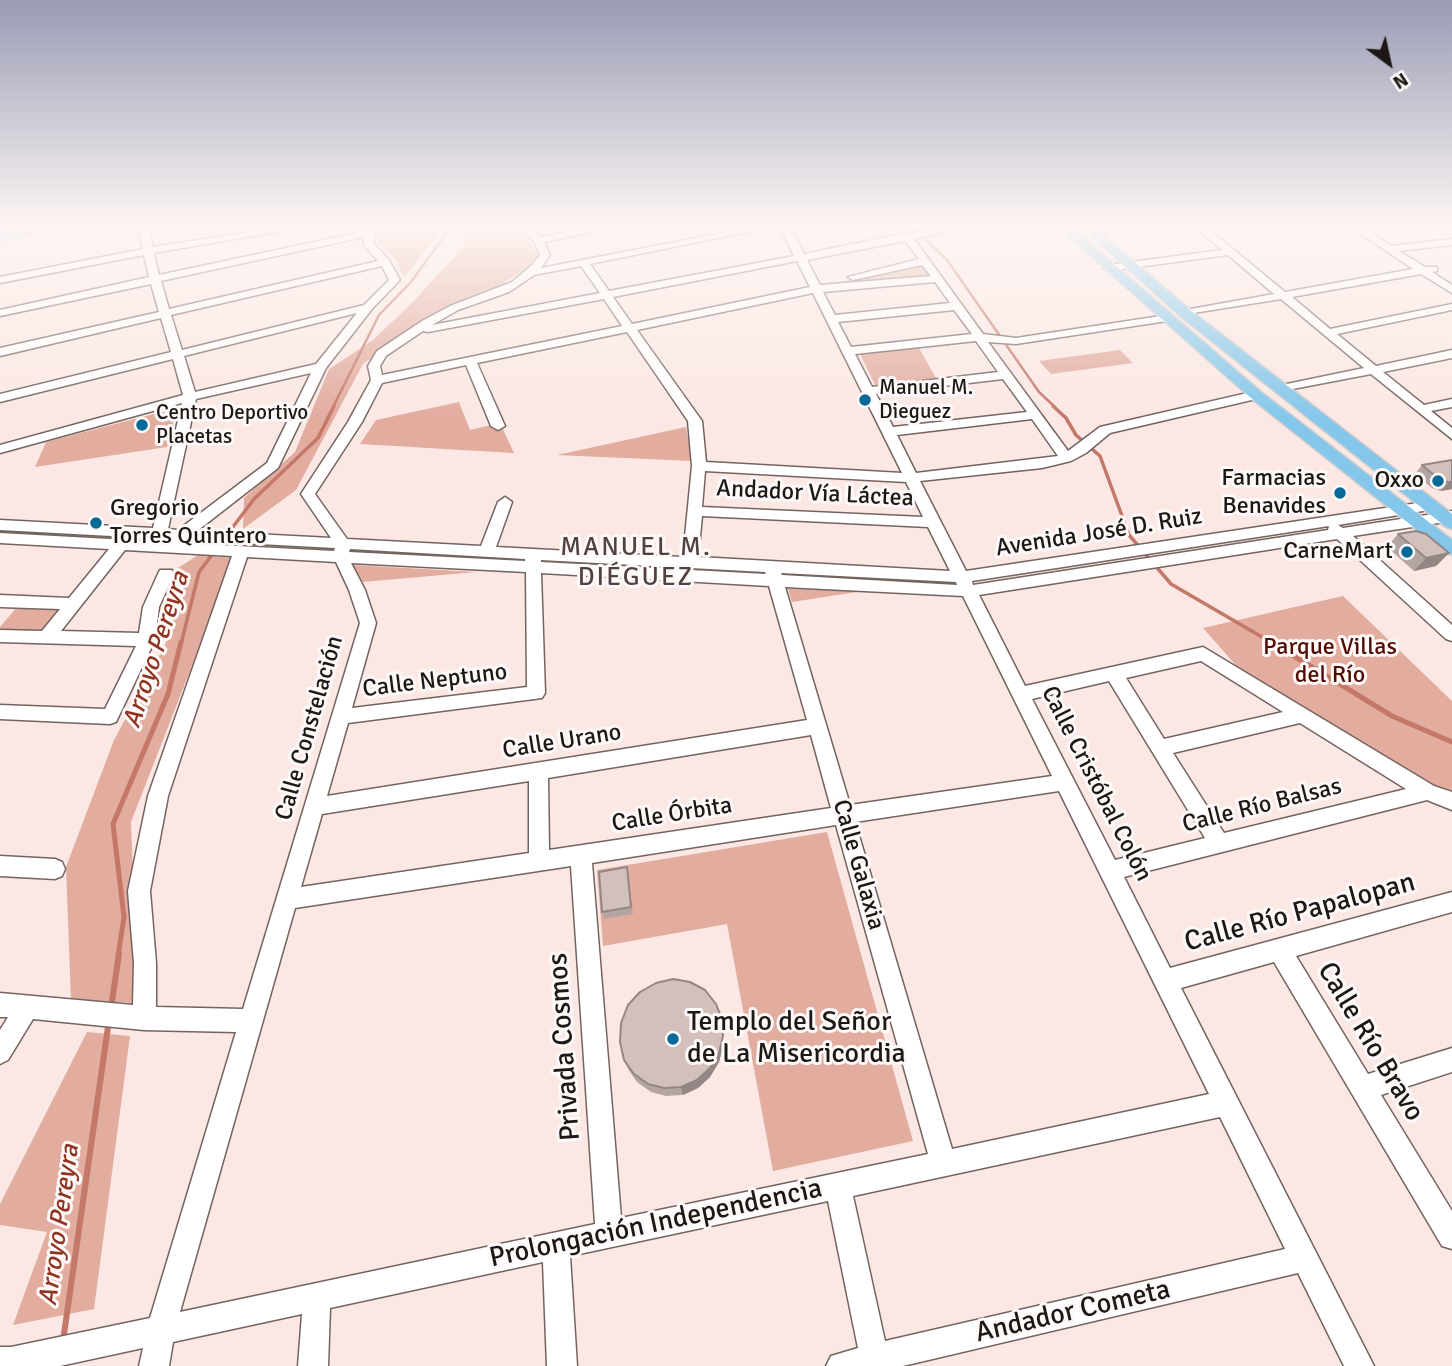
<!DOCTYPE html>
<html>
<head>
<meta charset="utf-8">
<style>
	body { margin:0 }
	#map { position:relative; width:1452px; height:1366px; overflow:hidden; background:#fbe8e4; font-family:Signika,sans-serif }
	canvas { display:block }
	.north { position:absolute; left:1354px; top:28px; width:70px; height:70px; -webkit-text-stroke:5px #fdf9f8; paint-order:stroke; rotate:147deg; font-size:19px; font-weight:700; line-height:28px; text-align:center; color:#1d1715 }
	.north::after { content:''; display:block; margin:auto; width:24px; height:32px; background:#1d1715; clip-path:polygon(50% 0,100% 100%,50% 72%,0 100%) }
</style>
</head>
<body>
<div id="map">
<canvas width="1452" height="1366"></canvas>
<div class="north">N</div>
</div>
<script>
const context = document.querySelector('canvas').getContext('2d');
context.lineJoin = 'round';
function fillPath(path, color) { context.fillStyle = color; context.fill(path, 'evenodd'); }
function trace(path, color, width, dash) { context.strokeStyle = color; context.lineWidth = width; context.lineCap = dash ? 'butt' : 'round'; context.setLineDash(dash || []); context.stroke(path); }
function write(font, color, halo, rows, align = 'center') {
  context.font = font + ' Signika,sans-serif'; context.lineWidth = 6; context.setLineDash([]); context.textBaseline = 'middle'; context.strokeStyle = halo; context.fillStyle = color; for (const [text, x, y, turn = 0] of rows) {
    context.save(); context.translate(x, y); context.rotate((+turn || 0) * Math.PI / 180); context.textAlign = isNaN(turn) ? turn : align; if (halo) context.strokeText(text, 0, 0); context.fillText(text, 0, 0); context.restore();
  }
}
fillPath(new Path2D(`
	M382,227H437L440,232L404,277L395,259L377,243L378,231Z
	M466,227C501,227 519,221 538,255L529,267L500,285L450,304L363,364L296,490L243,529L244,498L295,452L329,369L373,340L413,302L463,247Z
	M923,264L932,277L827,285Z
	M919,348L936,378L875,385L860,354Z
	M1120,350L1133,363L1051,374L1039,361Z
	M459,402L470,430L500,423L514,453L360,444L376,420Z
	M177,408L167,447L35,467L46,442Z
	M686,427L692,461L557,455Z
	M198,555L234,558L131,822L138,1003L71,1000L66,867L114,740L166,643L178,568Z
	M353,565L476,572L363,582Z
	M788,589L870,590L792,602Z
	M1343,596L1452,701V794L1416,781L1248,679L1203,628Z
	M17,607L65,608L46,634L0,632V627Z
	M827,832L913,1141L773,1171L727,924L603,946L597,870Z
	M87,1032L130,1036L94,1309L13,1325L47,1232L0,1225V1204Z`), '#e2ac9f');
trace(new Path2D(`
	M912,227L947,260L1039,392L1055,407
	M333,407L379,315L411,282L448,231L446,227`), '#c47868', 2.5);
trace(new Path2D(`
	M1053,406L1066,418L1076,435L1100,456L1129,535L1171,584L1274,644
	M181,644L199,572L254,499L318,438L334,406`), '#c47868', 3.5);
trace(new Path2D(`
	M1271,642L1392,716L1452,742
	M118,956L124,917L113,824L168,694L181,642`), '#c47868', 5);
trace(new Path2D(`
	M111,1008L119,954
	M63,1341L109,1020`), '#c47868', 6);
const minor = new Path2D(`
	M138,227H148L153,247L282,227H304L154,253L159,275L366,231L370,227H380L374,234V244L389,260L400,280L372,309L326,368L278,468L197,531L331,538L301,494L348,422L371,380L368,366L377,351L422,321L450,306L512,282L532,265L540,255L534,241L517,227H528L540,237L594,227H614L544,242L550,255L541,268L753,227H772L590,264L609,291L794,256L780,227H790L804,254L907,233L966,227L914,239L983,334L1016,338L1167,315L1173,318L1167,321L1016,344L988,342L1068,451L1100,427L1256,391L1262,395L1256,399L1110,433L1086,453L1071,461L1042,468L920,481L966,571L1418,503L1425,508L1423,511L1338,525L1343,528L1452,511V521L1353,536L1452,625V641L1446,639L1337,539L979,595L1025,686L1203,647L1434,786L1452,792V810L1427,800L1124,877L1170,968L1452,892V912L1296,956L1368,1074L1452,1048V1072L1381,1095L1452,1211V1249L1442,1246L1274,962L1181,988L1374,1366H1344L1298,1273L903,1366H826L831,1356L858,1348L828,1201L570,1256L577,1366H547L543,1262L330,1308L328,1366H298L302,1314L173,1342L169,1366H139L143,1348L60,1366H0V1347H11L150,1318L236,1032L144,1030L33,1019L8,1060L0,1064V1030L8,1017H0V993L133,1005L134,963L128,891L148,796L232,556L125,550L61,631L139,633L143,607L158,574L160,570H172L174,574L159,607L155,640L116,722L110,724L0,719V705L105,709L136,646L0,642V630L42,631L60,609L0,607V595L69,598L109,549L0,543V533L146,541L148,538L0,530V520L153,528L182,403L0,453V445L183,395L173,359L0,402V394L171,352L161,318L0,356V348L159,312L151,284L0,316V310L149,277L144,255L0,283V277L143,249ZM364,237V245L378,261L169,309L161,281ZM905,241L919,259L848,277L853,280L922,265L931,276L820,285L807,260ZM797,261L810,287L632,324L613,297ZM382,266L389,280L364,305L182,350L171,315ZM581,266L600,293L432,325L458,310L509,292L534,275ZM935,282L950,303L835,315L823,292ZM813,293L902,473L706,462L702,421L637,330ZM604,299L622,326L382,375L380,366L386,356L423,331L428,332ZM954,310L972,334L851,347L838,322ZM357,313L316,364L195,392L184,356ZM627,332L688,421L692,466L683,557L496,547L512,502L505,497L498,502L481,546L347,539L315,494L362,422L382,383L466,365L491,426L498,430L505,426L477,363ZM976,341L998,372L872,387L855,354ZM311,373L267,463L178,530L168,529L196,399ZM1003,379L1027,412L893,427L876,394ZM1032,419L1058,456L916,473L897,435ZM705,471L906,482L923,517L702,507ZM702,516L928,527L950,571L698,557ZM1329,526L1328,530L973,585L972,581ZM163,539L174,542H161ZM184,540L335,548L334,551L179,543ZM350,549L525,559V561L349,552ZM247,557L336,562L349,590L360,623L243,1009L156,1007V963L150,891L168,796ZM541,560L765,572L766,574L541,562ZM351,563L526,572L527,687L352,708L376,623L365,590ZM541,573L769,586L807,720L327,796L348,723L542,698L545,693ZM781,573L956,582L957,585L782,575ZM785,587L963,596L1052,776L850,805ZM1201,661L1283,712L1164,739L1126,678ZM1109,681L1205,838L1115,860L1032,699ZM1300,723L1406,789L1224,833L1173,753ZM811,735L831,808L549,850L548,778ZM529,781V853L301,887L322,814ZM1059,791L1209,1094L952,1149L855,822ZM836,825L928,1154L621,1218L592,863ZM571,866L595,1224L180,1312L295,908ZM1220,1117L1285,1249L885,1341L853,1196Z
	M1103,227H1130L1092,234L1087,231Z
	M1195,227H1206L1285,292L1413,269L1351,227H1362L1391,246L1452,239V245L1399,251L1425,267H1437V271L1432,272L1452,285V293L1421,274L1292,297L1330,329L1452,304V310L1337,334L1376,366L1452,350V358L1383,372L1424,405L1452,399V407L1431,411L1452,428V439L1371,374L1277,392V386L1364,368L1281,299L1181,315V311L1185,310L1274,294L1228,255L1108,271L1103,268L1108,265L1222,250Z
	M0,856L55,859L62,862L65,869L62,876L55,879L0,876Z`);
const major = new Path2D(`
	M36,227H59L0,241V233Z
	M1058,227H1071L1261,392L1452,540V555L1446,553L1251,398Z
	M1081,227H1094L1190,310L1452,514V529L1446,527L1180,316Z`);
trace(minor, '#746460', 3);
trace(major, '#cdcccc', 3);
fillPath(minor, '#fff');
fillPath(major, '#84c7eb');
fillPath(new Path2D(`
	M1452,460V489L1441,491L1432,488L1415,474L1422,465Z
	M1398,534L1449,553L1436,566L1414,571L1387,547Z
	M627,867L633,914L604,919L602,912Z
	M723,1046L719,1062L710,1077L698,1088L683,1095L666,1096L651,1092L637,1082L628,1069L624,1060Z`), '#b5a5a2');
fillPath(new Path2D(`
	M1449,482H1452V489L1441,491Z
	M1449,553L1436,566L1414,571L1426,558Z
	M723,1036V1046L719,1062L710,1077L698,1088L683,1095L681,1087Z`), '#938684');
const building = new Path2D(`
	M1452,460V482H1449L1440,480L1422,465Z
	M1416,531L1426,534L1449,553L1426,558L1398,534Z
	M627,867L631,907L602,912L599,872Z
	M673,979L690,982L705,990L716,1004L722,1019L723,1036L719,1053L710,1068L697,1080L681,1087L664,1088L648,1084L634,1074L624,1060L620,1042L621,1023L628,1005L640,992L656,983Z`);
fillPath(building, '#d2c0bc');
trace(building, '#938684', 2);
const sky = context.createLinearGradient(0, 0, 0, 418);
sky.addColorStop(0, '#999cb5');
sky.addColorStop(0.54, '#fdf5f3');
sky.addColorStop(1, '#fdf5f300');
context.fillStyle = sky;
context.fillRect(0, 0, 1452, 418);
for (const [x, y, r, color] of [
	[865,400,7,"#076998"],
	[142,425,7,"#076998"],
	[1438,481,7,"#076998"],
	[1340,493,7,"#076998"],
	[96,523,7,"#076998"],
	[1407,552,7,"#076998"],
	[673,1039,7,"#076998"]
]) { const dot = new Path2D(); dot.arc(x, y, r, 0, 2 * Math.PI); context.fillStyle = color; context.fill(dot); trace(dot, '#fdf9f8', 2.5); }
write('21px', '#1d1715', '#fdf9f8', [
	["Manuel M.",879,388],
	["Dieguez",879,412],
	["Centro Deportivo",156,413],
	["Placetas",156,437]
], 'left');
write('24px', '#1d1715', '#fdf9f8', [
	["Farmacias",1326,479],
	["Benavides",1326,507],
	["Oxxo",1424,481],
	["Gregorio",110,509,"left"],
	["Torres Quintero",110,537,"left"],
	["CarneMart",1393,552]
], 'right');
write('24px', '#1d1715', '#fdf9f8', [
	["Andador Vía Láctea",815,494,3],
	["Avenida José D. Ruiz",1099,533,-9],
	["Calle Neptuno",435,681,-7],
	["Calle Constelación",310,728,-74],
	["Calle Urano",562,742,-9],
	["Calle Cristóbal Colón",1096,784,63],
	["Calle Río Balsas",1262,806,-14],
	["Calle Órbita",672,815,-9],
	["Calle Galaxia",858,865,74]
]);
write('24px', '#510b00', '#fdf9f8', [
	["Parque Villas",1330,648],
	["del Río",1330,676]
]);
context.letterSpacing = '2px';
write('26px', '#51423f', '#fdf9f8', [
	["MANUEL M.",636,548],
	["DIÉGUEZ",636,578]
]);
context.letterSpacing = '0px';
write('italic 26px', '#903421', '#fdf9f8', [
	["Arroyo Pereyra",157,650,-72],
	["Arroyo Pereyra",60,1225,-82]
]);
write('28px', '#1d1715', '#fdf9f8', [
	["Calle Río Papalopan",1300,913,-15],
	["Calle Río Bravo",1370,1042,59],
	["Privada Cosmos",565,1047,-94],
	["Prolongación Independencia",656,1224,-12],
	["Andador Cometa",1073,1312,-13]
]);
write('28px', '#1d1715', '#fdf9f8', [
	["Templo del Señor",687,1023],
	["de La Misericordia",687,1055]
], 'left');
</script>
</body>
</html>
